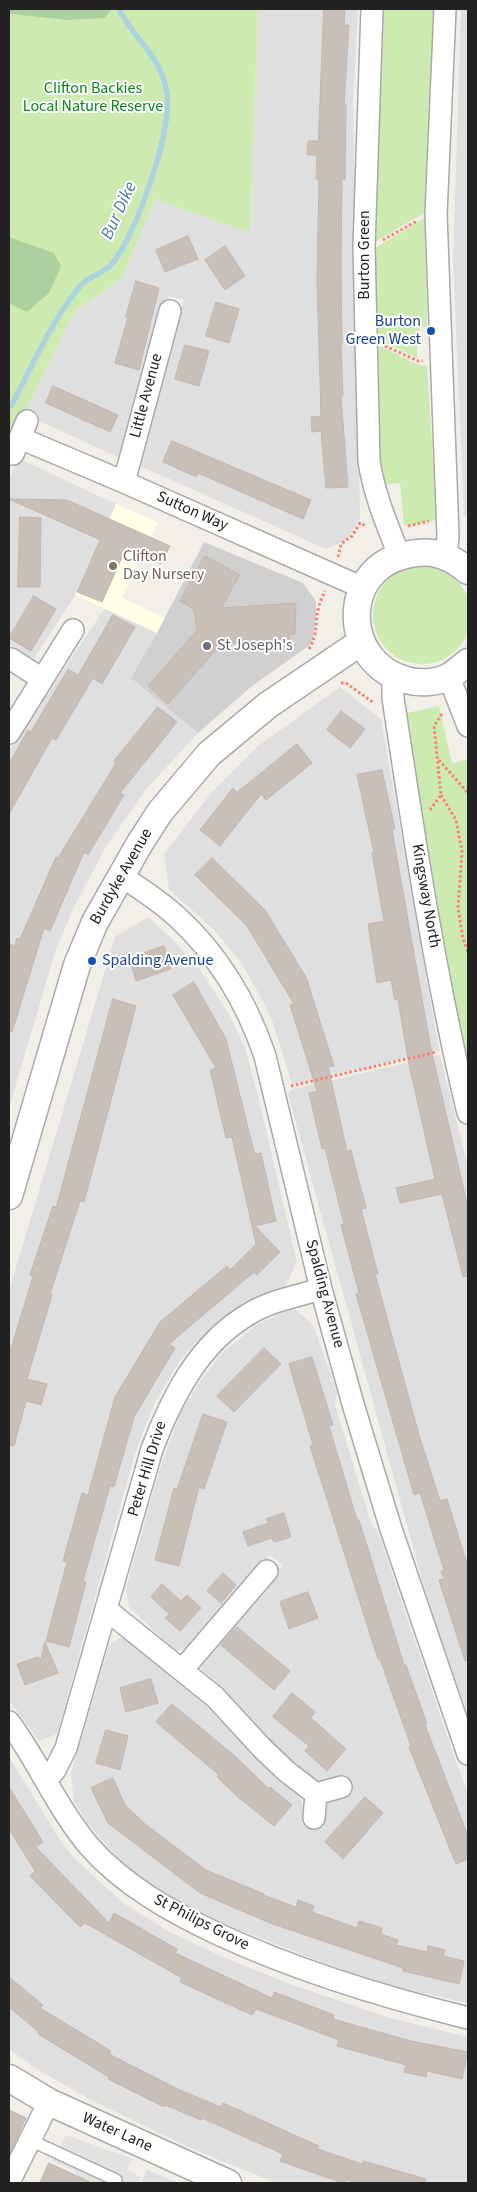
<!DOCTYPE html>
<html>
<head>
<meta charset="utf-8">
<style>
	body { margin:0 }
	#map { position:relative; width:477px; height:2192px; overflow:hidden; background:#f2efe9; font-family:"Source Sans 3",sans-serif }
	canvas { display:block }
	.frame { position:absolute; inset:0; border:10px solid #222; pointer-events:none }
</style>
</head>
<body>
<div id="map">
<canvas width="477" height="2192"></canvas>
<div class="frame"></div>
</div>
<script>
const context = document.querySelector('canvas').getContext('2d');
context.lineJoin = 'round';
function fillPath(path, color) { context.fillStyle = color; context.fill(path, 'evenodd'); }
function trace(path, color, width, dash) { context.strokeStyle = color; context.lineWidth = width; context.lineCap = dash ? 'butt' : 'round'; context.setLineDash(dash || []); context.stroke(path); }
function write(font, color, halo, rows, align = 'center') {
  context.font = font + ' "Source Sans 3",sans-serif'; context.lineWidth = 4; context.setLineDash([]); context.textBaseline = 'middle'; context.strokeStyle = halo; context.fillStyle = color; for (const [text, x, y, turn = 0] of rows) {
    context.save(); context.translate(x, y); context.rotate((+turn || 0) * Math.PI / 180); context.textAlign = isNaN(turn) ? turn : align; if (halo) context.strokeText(text, 0, 0); context.fillText(text, 0, 0); context.restore();
  }
}
fillPath(new Path2D(`
	M258,9H358L353,101L360,518L347,540L326,549L138,465L184,300L169,296L122,459L24,414L74,312L122,278L155,199L250,233Z
	M461,9H468V516H464L453,261Z
	M22,460L116,504L77,592L33,660L9,644V481L13,469Z
	M105,608L157,633L132,678L198,733L147,788L107,845L74,907L56,949L9,1108V751Z
	M340,687L381,719L439,1050L292,1084L272,1020L259,994L240,961L215,931L169,889L164,854L212,792L258,746Z
	M148,917L174,941L200,970L229,1014L245,1048L258,1096L297,1262L285,1287L255,1297L234,1310L196,1342L179,1362L154,1404L136,1450L57,1734L39,1741L9,1700V1291L115,937Z
	M440,1055L468,1167V1715L429,1605L288,1094L292,1089Z
	M295,1309L313,1325L337,1392L335,1405L371,1523L379,1535L455,1759L468,1793V2003L388,1986L319,1961L219,1922L173,1898L126,1867L87,1823L74,1802L71,1774L109,1645L123,1636L197,1697L247,1747L300,1794L307,1828L324,1827L327,1802L353,1794L347,1775L316,1785L261,1736L215,1681L202,1670V1660L283,1565L270,1555L188,1648L176,1651L129,1607L126,1589L159,1471L180,1414L196,1387L220,1355L255,1326L282,1312Z
	M9,1757L60,1840L73,1857L123,1903L172,1933L223,1957L290,1984L387,2017L468,2037V2183H277L197,2151L93,2101L35,2068L9,2049Z
	M147,2170L179,2183H141Z`), '#e0dfdf');
fillPath(new Path2D(`
	M116,504L158,522L122,598L165,618L157,633L75,595Z`), '#ffffe5');
fillPath(new Path2D(`
	M204,542L303,583L316,601V612L313,639L310,645L252,686L198,733L131,678L157,633Z`), '#d0d0d0');
fillPath(new Path2D(`
	M9,9H258L250,233L155,199L122,278L74,312L24,414L9,439Z
	M383,9H434L426,212L373,243Z
	M423,219H426L427,327L420,328V344H417V358L378,339L374,340L372,250Z
	M375,347H382L417,364L427,366L437,520L404,526L400,483L380,485Z
	M373 615a49 49 0 1 1 98 0a49 49 0 1 1-98 0Z
	M439,706L452,763L468,759V1077L456,1028L402,714Z`), '#cdebb0');
fillPath(new Path2D(`
	M9,9H112L105,18L67,20L11,14H9Z
	M9,237L54,253L61,266L49,293L27,312L9,303Z`), '#add19e');
fillPath(new Path2D(`
	M66,2135L133,2159L127,2170L141,2177L138,2183H92L76,2176V2171L52,2161Z`), '#e2e2e2');
trace(new Path2D(`
	M11,406C32,367 52,319 81,285C89,276 104,273 112,264C136,235 173,130 167,93C161,55 134,40 119,9`), '#aad3df', 5.5);
const building = new Path2D(`
	M324,9H345L344,25H349L344,105H346L345,180L342,179L341,266L342,345H341L343,396H341L348,487L326,488L321,431L312,432L311,417L321,416L317,280L319,179H316L317,155H307L308,141H318Z
	M188,236L198,259L165,272L156,250Z
	M225,246L245,276L225,290L205,260Z
	M136,281L159,288L139,370L115,363L128,317H126Z
	M216,302L239,309L229,343L206,336Z
	M185,345L209,351L199,386L175,379Z
	M53,386L118,415L110,432L46,403Z
	M172,441L311,500L303,519L198,473L196,477L163,462Z
	M9,499L67,500L170,546L161,564L127,546L102,602L77,592L100,540Z
	M20,517L41,518L40,587H18Z
	M205,556L240,575L221,608L296,603L295,634L289,635V639L230,643V649L215,651L168,704L148,686L197,630L194,609L180,601Z
	M34,596L56,609L31,651L9,638Z
	M113,615L135,627L102,684L93,678L56,740L52,738L9,814V764L28,730L31,732L68,669L78,675Z
	M158,707L177,722L120,793L124,795L88,855L84,852L50,931L44,928L12,1032H9V944L15,946L17,938L20,939L56,857L58,858L116,763L114,761Z
	M341,711L365,729L350,748L327,730Z
	M297,744L312,763L266,800L261,794L220,846L200,830L233,788L237,792Z
	M382,770L395,829L392,830L431,1049L466,1199H468V1276L463,1277L442,1194L400,1203L396,1188L435,1179L409,1065L398,999L395,1000L391,980L377,983L368,924L384,921L372,853H374L357,775Z
	M212,858L265,910L306,977L334,1066L328,1067L347,1151L351,1150L366,1208L361,1209L378,1274H375L419,1435L440,1501L447,1499L468,1567V1660L465,1661L439,1580L444,1579L441,1571L444,1570L420,1493L414,1495L356,1294L359,1293L341,1225L344,1224L325,1148L322,1149L309,1093L317,1091L290,1005L294,1004L247,926L195,875Z
	M164,946L171,969L136,981L129,958Z
	M194,982L226,1039L252,1144L255,1154L261,1153L276,1221L255,1226L280,1252L257,1275L254,1272L169,1344L175,1348L134,1417L114,1487L110,1486L83,1581L86,1582L69,1647L46,1641L67,1562L63,1561L82,1493L88,1495L115,1397L160,1322L227,1266L230,1270L256,1244L232,1137L226,1138L210,1070L216,1068L173,995Z
	M113,999L136,1006L84,1202L80,1201L50,1294L52,1295L27,1379L47,1384L41,1405L26,1401L14,1446L9,1445V1355L33,1276L30,1275L53,1206L56,1207Z
	M264,1348L281,1364L234,1412L217,1396Z
	M312,1357L333,1425L329,1426L357,1520H359L404,1665H406L427,1724L425,1725L468,1836V1859L456,1864L409,1747L411,1746L380,1659H378L310,1446L313,1445L289,1364Z
	M203,1414L227,1422L204,1489L199,1487L179,1566L155,1560L174,1488L177,1489Z
	M284,1513L291,1537L274,1542L272,1538L248,1546L243,1532L268,1523L266,1519Z
	M223,1573L236,1585L221,1603L207,1591Z
	M162,1584L181,1601L187,1595L201,1608L180,1631L165,1618L169,1614L151,1597Z
	M308,1592L318,1618L289,1629L280,1602Z
	M237,1627L290,1671L274,1690L221,1645Z
	M45,1642L58,1673L25,1685L17,1664L38,1657L41,1659Z
	M151,1679L158,1703L126,1712L120,1688Z
	M292,1693L315,1712L311,1718L346,1749L327,1771L305,1751L309,1746L273,1717Z
	M172,1704L236,1757L269,1789L270,1787L292,1805L274,1826L238,1797L217,1777L219,1775L156,1722Z
	M106,1730L128,1736L120,1770L96,1763Z
	M113,1778L125,1805L145,1824L206,1870L264,1894L263,1895L296,1907L298,1900L314,1906L312,1912L357,1928L359,1921L382,1928L381,1934L398,1940L396,1945L427,1952L428,1946L445,1950L443,1956L464,1961L459,1984L403,1971V1968L270,1923L200,1893L108,1823L91,1788Z
	M9,1787L43,1842L36,1847L109,1923L114,1913L177,1949L175,1953L272,1998L274,1992L334,2015L333,2019L411,2041L468,2052L462,2079L427,2071L426,2077L404,2072L406,2065L337,2046L339,2040L256,2009L252,2015L180,1982L182,1978L85,1923L80,1927L30,1876L35,1871L9,1829Z
	M365,1797L383,1813L343,1859L325,1842Z
	M9,1977L43,2005L40,2008L111,2051L109,2054L180,2090L221,2107L223,2103L319,2146L318,2149L362,2164L363,2161L426,2179L425,2183H359L346,2180L343,2183L280,2161L283,2154L202,2118L201,2120L165,2105L164,2107L108,2079L109,2077L38,2034L39,2032L9,2007Z
	M9,2110L26,2118L9,2155Z
	M49,2163L92,2183H40Z`);
fillPath(building, '#c7bfb8');
trace(building, '#c4b6ab', 1);
const service = new Path2D(`
	M30,2140L116,2180`);
const minor = new Path2D(`
	M372,9L364,247L369,461C374,494 387,525 400,557
	M445,9L436,214L448,536L446,556
	M20,438L124,482L363,588
	M13,454L27,421
	M124,482L170,311
	M11,659L42,679
	M393,677V698C414,837 435,976 468,1113
	M449,677L468,726
	M9,733L73,630
	M120,875C139,888 159,900 176,916C218,954 247,1003 265,1056L321,1289L353,1404L391,1529L468,1754
	M107,1610L215,1697L261,1747L286,1771L316,1794
	M183,1669L267,1571
	M9,1722C38,1761 57,1808 89,1846C124,1886 173,1913 220,1935C300,1972 383,1997 468,2018
	M46,1780L55,1770L66,1748L152,1449C172,1397 199,1343 249,1314C270,1301 297,1296 321,1289
	M314,1818L316,1794L341,1787
	M9,2182L49,2102`);
const tertiary = new Path2D(`
	M468,571C448,554 431,549 405,555C339,571 342,663 406,680C420,684 437,683 450,676C456,672 462,667 468,662
	M9,1196L77,965L95,922L140,843L160,812L209,754L268,705L361,642
	M9,2078L49,2102L228,2183`);
trace(service, '#a9a9a9', 14);
trace(minor, '#a9a9a9', 24);
trace(tertiary, '#a9a9a9', 29);
trace(new Path2D(`
	M383,240L417,221
	M385,346L418,361H423
	M408,526L429,521
	M338,557L341,544L352,536L360,523L366,526
	M309,649C319,632 314,622 319,606C320,601 323,596 325,591
	M341,683H346L374,703
	M439,760L468,793
	M441,795L456,820L462,851L458,908L463,939L468,952
	M430,810L441,795L434,726L441,715H444
	M291,1086L436,1052`), '#fa8072', 3, [2.5, 2.5]);
trace(service, '#fff', 11);
trace(minor, '#fff', 21);
trace(tertiary, '#fff', 26);
for (const [x, y, r, color] of [
	[431,331,5,"#1a4fb4"],
	[113,566,5,"#8d6e63"],
	[207,646,5,"#6b7280"],
	[92,961,5,"#1a4fb4"]
]) { const dot = new Path2D(); dot.arc(x, y, r, 0, 2 * Math.PI); context.fillStyle = color; context.fill(dot); trace(dot, '#fff', 2); }
write('16px', '#0c8416', '#fff', [
	["Clifton Backies",93,89],
	["Local Nature Reserve",93,107]
]);
write('16px', '#222', '#fff', [
	["Burton Green",365,255,-90],
	["Little Avenue",147,396,-75],
	["Sutton Way",192,512,24],
	["Burdyke Avenue",122,877,-60],
	["Kingsway North",425,896,80],
	["Spalding Avenue",324,1294,75],
	["Peter Hill Drive",148,1469,-73],
	["St Philips Grove",201,1923,27],
	["Water Lane",117,2133,24]
]);
write('16px', '#164399', '#fff', [
	["Burton",421,322],
	["Green West",421,340],
	["Spalding Avenue",102,961,"left"]
], 'right');
write('16px', '#785e54', '#fff', [
	["Clifton",123,557],
	["Day Nursery",123,575]
], 'left');
write('16px', '#5b616d', '#fff', [
	["St Joseph's",217,646]
], 'left');
write('italic 18px', '#4a7aab', '#fff', [
	["Bur Dike",120,211,-65]
]);
</script>
</body>
</html>
